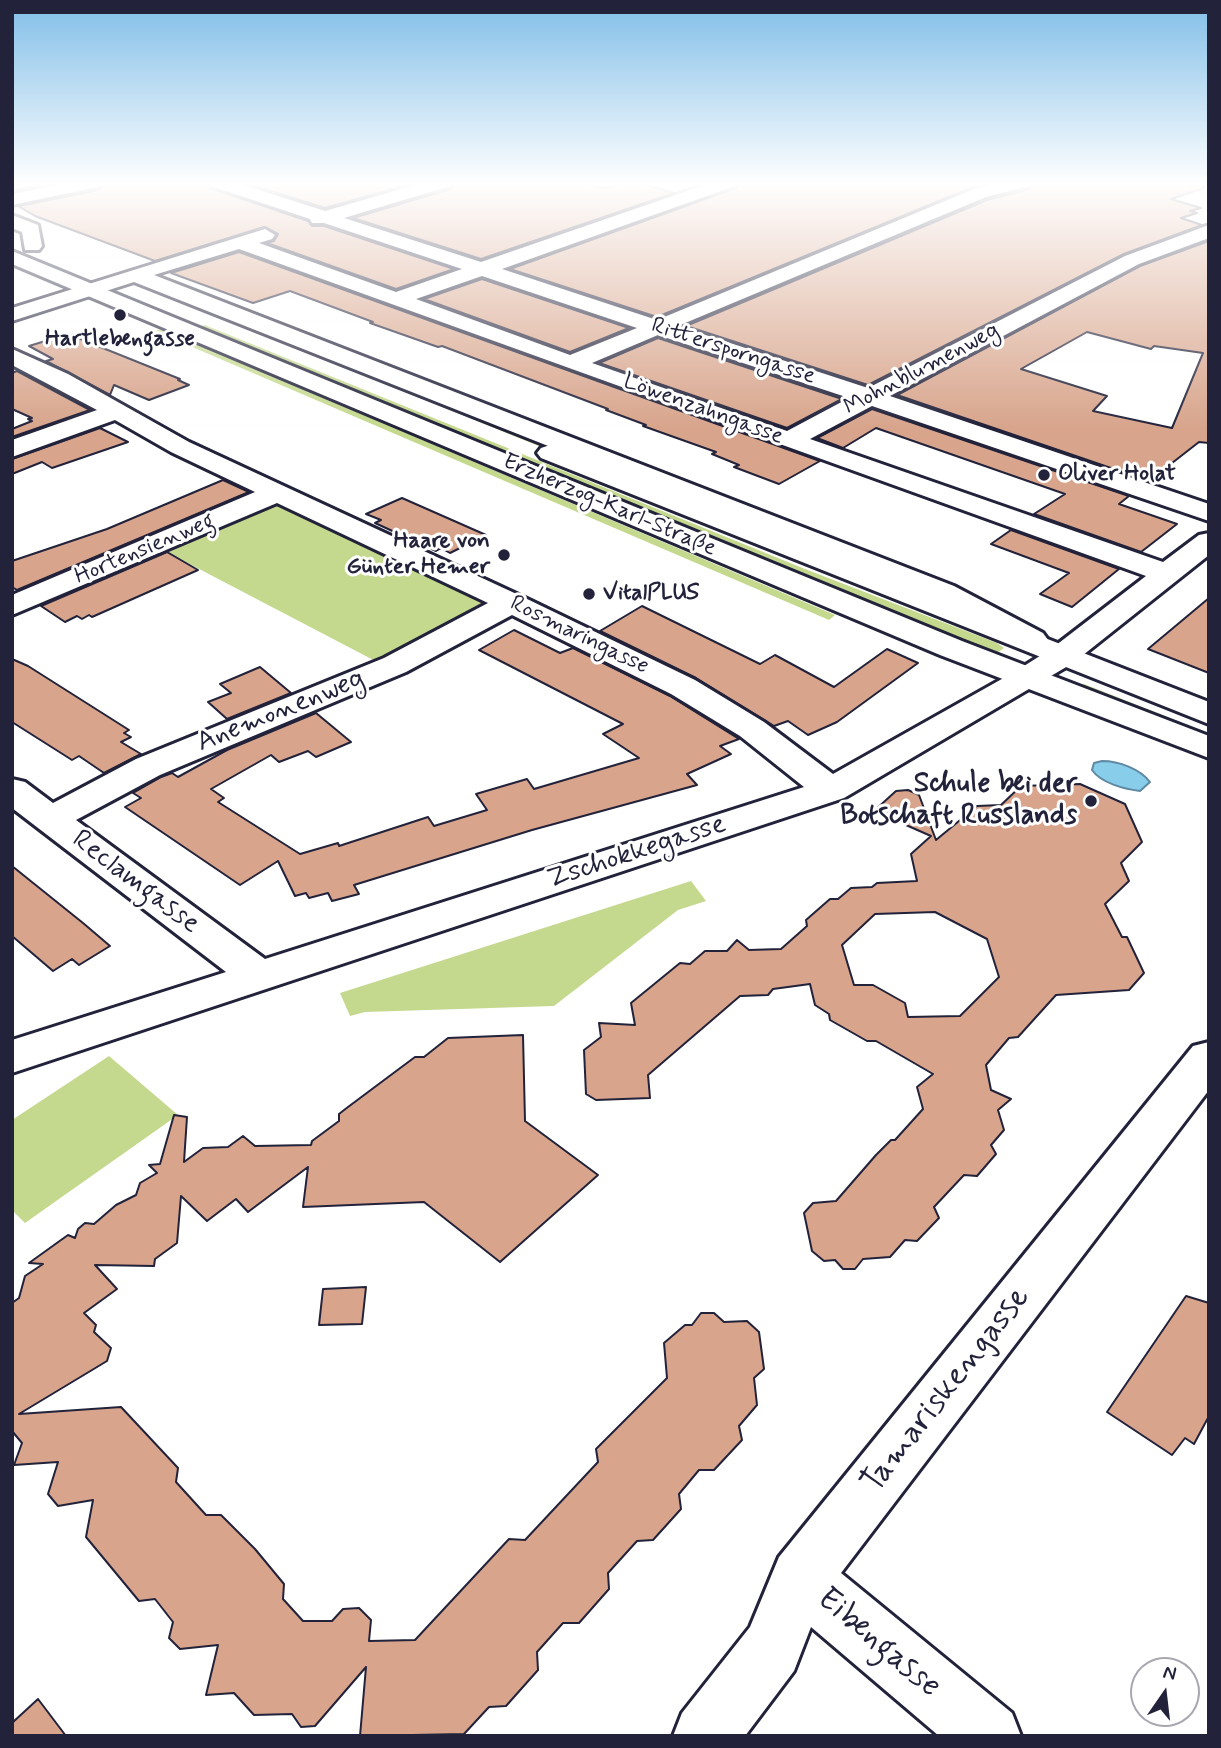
<!DOCTYPE html>
<html>
<head>
<meta charset="utf-8">
<style>
	body { margin:0 }
	#map { position:relative; width:1221px; height:1748px; overflow:hidden; background:#fff; font-family:Mynerve,sans-serif }
	canvas { display:block }
	.frame { position:absolute; inset:0; border:14px solid #22223b; pointer-events:none }
	.north { position:absolute; left:1130px; top:1657px; width:70px; height:70px; box-sizing:border-box; background:#fff; border:2px solid #a7a7b1; border-radius:50%; rotate:14deg; font-size:19px; font-weight:700; line-height:28px; text-align:center; color:#22223b }
	.north::after { content:''; display:block; margin:auto; width:24px; height:32px; background:#22223b; clip-path:polygon(50% 0,100% 100%,50% 72%,0 100%) }
</style>
</head>
<body>
<div id="map">
<canvas width="1221" height="1748"></canvas>
<div class="frame"></div>
<div class="north">N</div>
</div>
<script>
const context = document.querySelector('canvas').getContext('2d');
context.lineJoin = 'round';
function fillPath(path, color) { context.fillStyle = color; context.fill(path, 'evenodd'); }
function trace(path, color, width, dash) { context.strokeStyle = color; context.lineWidth = width; context.lineCap = dash ? 'butt' : 'round'; context.setLineDash(dash || []); context.stroke(path); }
function write(font, color, halo, rows, align = 'center') {
  context.font = font + ' Mynerve,sans-serif'; context.lineWidth = 6; context.setLineDash([]); context.textBaseline = 'middle'; context.strokeStyle = halo; context.fillStyle = color; for (const [text, x, y, turn = 0] of rows) {
    context.save(); context.translate(x, y); context.rotate((+turn || 0) * Math.PI / 180); context.textAlign = isNaN(turn) ? turn : align; if (halo) context.strokeText(text, 0, 0); context.fillText(text, 0, 0); context.restore();
  }
}
fillPath(new Path2D(`
	M155,286L943,602L682,504L148,288Z
	M205,325L805,569L997,643L1004,648L997,653L796,571L719,544L198,327Z
	M161,329L835,615L829,620L155,331Z
	M282,502L486,601L487,611L381,664L159,548L261,503Z
	M1084,684L1206,732L1202,736L1079,687Z
	M691,881L706,901L678,910L554,1006L365,1012L350,1016L340,993Z
	M109,1056L178,1115L25,1223L12,1210V1120Z`), '#c5d98e');
const water = new Path2D(`
	M1102,761C1119,761 1140,769 1150,782L1140,791C1124,789 1101,783 1092,770L1094,763Z`);
fillPath(water, '#88cde9');
trace(water, '#5f89a3', 2);
const building = new Path2D(`
	M12,182H60L12,191Z
	M109,182H205L210,188L308,221L312,226H324L454,269L396,289L267,243L274,241L278,234L264,227L155,261L35,216L18,206L99,190Z
	M242,182H417L325,208Z
	M456,182H571L604,188L636,182L674,193L481,259L353,218L451,189Z
	M741,182H993L973,187L657,317L510,269L736,188Z
	M1035,182H1203L1204,188L1171,199L1201,208L1190,211L1197,213L1181,218L1202,225L1124,254L868,385L686,326L987,200L1030,189Z
	M1209,241V443L1199,442L1149,481L897,395L1140,266ZM1087,332L1151,349L1154,346L1203,353L1172,428L1093,411L1107,396L1021,369Z
	M239,252L820,461L779,484L734,467L739,465L712,454L716,452L643,426L646,425L606,410L608,409L442,346L438,347L370,323L373,322L290,291L253,303L171,273Z
	M482,279L629,328L570,352L424,299Z
	M68,334L180,379L178,380L189,385L149,400L114,385L110,395L46,361L53,359L29,346Z
	M658,338L842,399L787,428L599,363Z
	M17,371L90,410L12,437V429L32,421L28,419L32,418L12,409V373Z
	M872,409L1129,496L1119,504L1177,524L1141,552L1034,514L1065,494L876,428L843,448L817,438Z
	M100,428L128,442L52,468L42,462L12,474V459Z
	M223,480L249,492L17,590L12,587V561L107,529Z
	M402,498L486,535L450,553L441,548L436,551L375,523L381,520L366,514Z
	M1011,530L1119,569L1072,607L1040,594L1069,573L991,544Z
	M167,552L198,570L92,617L89,615L82,619L77,616L65,622L41,606Z
	M1209,598V673L1148,649Z
	M642,606L760,664L775,655L834,687L887,649L918,663L837,722L808,735L788,721L774,726L696,678L600,631Z
	M514,630L560,653L573,648L670,696L739,739L720,746L731,754L687,774L697,785L532,830L354,885L359,894L332,901L328,893L309,898L306,893L295,896L278,861L240,885L125,807L141,798L133,793L161,777L172,773L178,777L227,750L316,713L351,742L316,757L308,751L279,762L271,755L211,789L224,798L218,802L300,854L338,843L339,846L428,817L434,826L487,810L476,794L527,779L534,789L639,758L603,734L623,724L479,650Z
	M12,659L28,666L129,730L124,733L131,737L121,742L141,754L104,773L79,756L72,760L12,722Z
	M260,667L291,693L227,719L208,702L231,693L220,684Z
	M1080,784L1125,804L1142,842L1121,863L1129,881L1105,904L1122,937H1127L1144,973L1129,990L1056,995L1018,1037L1009,1038L986,1065L991,1090L1011,1099L998,1110L1004,1130L991,1145L996,1154L977,1176L964,1175L934,1207L939,1218L917,1241L905,1240L890,1257L863,1259L855,1269H843L835,1260L824,1261L812,1251L804,1213L813,1203L836,1201L876,1155L891,1140H895L923,1109L917,1087L933,1074L876,1041H867L830,1020L829,1014L815,1005L810,984L773,989L768,995L740,996L648,1075L650,1098L596,1100L586,1094L584,1050L601,1037L599,1023L635,1025L631,1003L680,963L690,964L705,951H727L737,940L749,950L781,949L807,926L806,920L830,899H838L851,888L872,887L877,883L917,881L911,854L931,836L874,811L896,791L908,790L919,795L936,840L977,806L1001,805L1021,786ZM935,912L987,939L999,977L960,1016L908,1017L905,1003L873,985H854L842,945L875,914Z
	M12,866L83,923L110,946L79,965L72,959L53,971L12,936Z
	M523,1035L525,1121L598,1175L500,1262L424,1202L303,1207L308,1167L248,1212L236,1199L207,1221L181,1196L177,1243L155,1259L154,1266L95,1265L117,1289L84,1313L96,1325L94,1332L111,1348L107,1361L19,1414L121,1407L178,1468L176,1482L206,1515H221L255,1549L284,1584L283,1599L303,1621H332L343,1609L359,1608L371,1620L369,1641L415,1640L509,1539L525,1540L598,1462L596,1449L667,1378L664,1343L685,1325H692L701,1313H714L724,1322L747,1321L759,1332L764,1369L754,1378L757,1405L739,1426L742,1440L714,1470H699L679,1494L681,1509L653,1540L637,1541L608,1573L609,1589L579,1623H563L537,1652L538,1670L506,1706L489,1707L464,1734L360,1736L366,1667L315,1726L301,1727L292,1714L254,1715L234,1693L206,1695L218,1645L180,1649L169,1638L173,1622L155,1599L139,1601L86,1537L93,1500L58,1506L48,1494L58,1462L14,1465L22,1443L12,1431V1303L19,1298L25,1276L43,1264L29,1263L68,1235L75,1238L78,1229L85,1223L94,1224L116,1205L136,1195L140,1183L157,1173L149,1165L160,1164L174,1115L187,1117L184,1162L203,1148L228,1147L243,1136L255,1146L311,1145L312,1141L339,1121V1114L348,1107L415,1057H424L448,1038Z
	M366,1287L362,1324L319,1325L323,1289Z
	M1186,1296L1209,1303V1416L1194,1444L1185,1438L1172,1455L1107,1412Z
	M38,1699L66,1736H12V1723Z`);
fillPath(building, '#d8a58c');
trace(building, '#22223b', 2);
const minor = new Path2D(`
	M73,182H107L98,187L12,205V194Z
	M208,182H234L325,211L426,182H453L450,186L344,218L481,262L713,182H738L735,186L502,269L657,320L974,189L1003,182H1032L1029,186L986,197L678,326L868,388L1125,256L1209,225V238L1139,264L890,396L1209,504V521L872,406L810,439L1163,562L1199,535L1209,533V555L1073,663L844,798L12,1073V1040L226,972L12,808V779L25,782L53,803L136,759L384,658L488,603L277,503L12,615V595L255,492L171,452L115,420L12,457V440L97,410L12,365V349L68,374L189,442L523,597L695,680L764,722L833,774L1016,671L1051,649L1146,576L239,249L154,275L954,586L1043,633L1048,640L1043,647L1032,649L1021,647L932,598L134,282L12,321V308L265,229L275,235L272,239L259,243L396,292L462,269L324,223H312L310,219L211,186ZM482,276L637,328L570,355L416,299ZM658,335L849,398L787,431L592,363ZM512,615L671,694L740,736L804,787L265,959L76,820L160,775L406,672Z
	M12,215L38,225L42,246L39,250H25L22,232L12,228Z
	M1209,1042V1090L841,1573L1012,1713L1021,1736H939L811,1627L794,1671L745,1736H673L682,1713L750,1627L779,1557L1193,1046Z`);
const major = new Path2D(`
	M12,251L962,641L1209,736V758L940,655L12,264Z
	M550,445L1209,702V724L541,458L537,453L541,448Z`);
trace(minor, '#22223b', 6);
trace(major, '#22223b', 6);
fillPath(minor, '#fff');
fillPath(major, '#fff');
const sky = context.createLinearGradient(0, 0, 0, 427);
sky.addColorStop(0, '#81bee8');
sky.addColorStop(0.43, '#fff');
sky.addColorStop(1, '#ffffff00');
context.fillStyle = sky;
context.fillRect(0, 0, 1221, 427);
for (const [x, y, r, color] of [
	[120,315,7,"#22223b"],
	[1044,475,7,"#22223b"],
	[504,555,7,"#22223b"],
	[589,594,7,"#22223b"],
	[1091,801,7,"#22223b"]
]) { const dot = new Path2D(); dot.arc(x, y, r, 0, 2 * Math.PI); context.fillStyle = color; context.fill(dot); trace(dot, '#fff', 2.5); }
write('bold 23px', '#22223b', '#fff', [
	["Hartlebengasse",120,340,"center"],
	["Oliver Holat",1058,475],
	["Haare von",490,542,"right"],
	["Günter Hemer",490,568,"right"],
	["VitalPLUS",603,594]
], 'left');
write('23px', '#22223b', '#fff', [
	["Rittersporngasse",733,352,18],
	["Mohnblumenweg",922,370,-28],
	["Löwenzahngasse",703,410,20],
	["Erzherzog-Karl-Straße",609,506,23],
	["Hortensienweg",145,550,-23],
	["Rosmaringasse",579,636,26]
]);
write('28px', '#22223b', '#fff', [
	["Anemonenweg",281,712,-22],
	["Zschokkegasse",637,853,-18],
	["Reclamgasse",135,883,37]
]);
write('bold 28px', '#22223b', '#fff', [
	["Schule bei der",1077,785],
	["Botschaft Russlands",1077,817]
], 'right');
write('33px', '#22223b', '#fff', [
	["Tamariskengasse",947,1391,-52],
	["Eibengasse",878,1644,40]
]);
</script>
</body>
</html>
